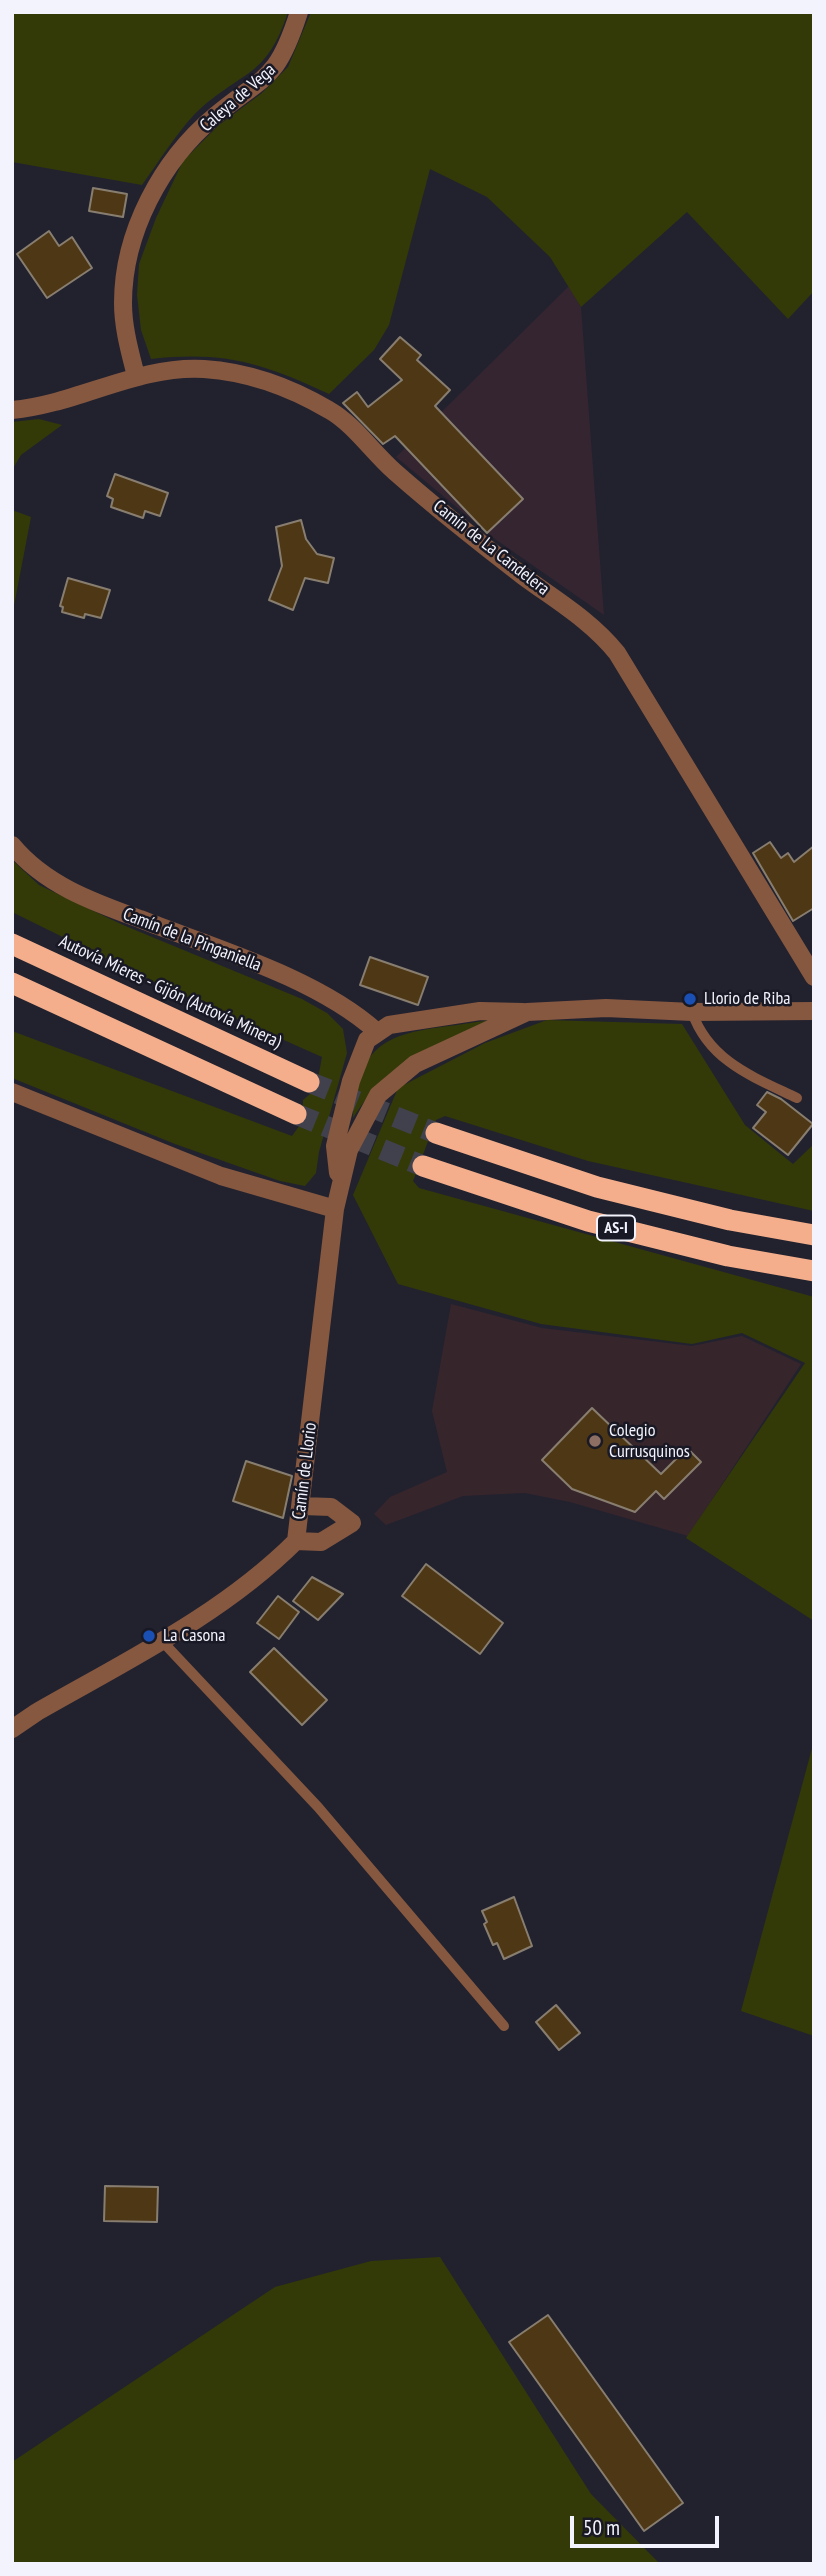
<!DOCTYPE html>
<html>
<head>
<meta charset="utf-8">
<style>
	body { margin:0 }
	#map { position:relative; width:826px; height:2576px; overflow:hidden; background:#22222f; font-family:"PT Sans Narrow",sans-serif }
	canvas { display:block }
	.frame { position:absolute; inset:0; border:14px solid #f2f3fc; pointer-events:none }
	.scale { position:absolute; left:570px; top:2516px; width:149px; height:32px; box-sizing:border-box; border:4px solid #f2f3fc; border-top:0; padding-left:9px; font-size:21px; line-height:24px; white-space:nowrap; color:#f2f3fc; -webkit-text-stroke:5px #181925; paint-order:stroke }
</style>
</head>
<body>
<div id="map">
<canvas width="826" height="2576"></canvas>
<div class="frame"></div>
<div class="scale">50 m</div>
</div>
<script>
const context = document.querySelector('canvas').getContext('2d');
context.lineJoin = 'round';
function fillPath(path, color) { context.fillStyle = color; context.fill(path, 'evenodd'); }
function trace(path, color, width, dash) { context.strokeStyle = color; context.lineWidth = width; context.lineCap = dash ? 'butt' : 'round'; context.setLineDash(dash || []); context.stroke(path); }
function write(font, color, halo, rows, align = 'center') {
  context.font = font + ' "PT Sans Narrow",sans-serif'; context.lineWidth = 5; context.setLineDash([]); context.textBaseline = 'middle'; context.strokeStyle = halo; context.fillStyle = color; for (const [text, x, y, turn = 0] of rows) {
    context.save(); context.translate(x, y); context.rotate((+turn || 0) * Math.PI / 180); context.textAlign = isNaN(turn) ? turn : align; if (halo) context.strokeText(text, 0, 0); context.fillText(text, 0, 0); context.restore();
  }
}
fillPath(new Path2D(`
	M569,286L581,307L604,615L495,539L396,457Z`), '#342531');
fillPath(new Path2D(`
	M451,1304L542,1328L692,1346L742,1336L801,1364L688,1536L570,1502L525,1493L463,1496L386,1525L374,1514L390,1497L447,1472L432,1411Z`), '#37252c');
fillPath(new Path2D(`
	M12,12H288C267,76 246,69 201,108C180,127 159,162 142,185L12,162Z
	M311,12H814V291L788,319L687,212L581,307L550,257L487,197L430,169L389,325L374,350L329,394C262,363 225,351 151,359L141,330L137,295L139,264L156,218L183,161L219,125L262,93L288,67Z
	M39,419L62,425L21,455L12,470V422Z
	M12,510L31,517L12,616Z
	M12,860L39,885L123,925L302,999L327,1013L343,1029L347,1053L319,1152L316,1173L305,1186L280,1181L175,1144L12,1078V1031L292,1136L302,1122L303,1100L316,1089L322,1057L156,983L12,912Z
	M489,1020C425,1053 395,1054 353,1118C357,1022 414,1034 489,1020Z
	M547,1020L682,1024L745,1125L793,1164L814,1144V1211L588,1161L445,1116L436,1120L413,1181L419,1188L814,1297V1621L686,1538L805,1363L742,1333L692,1344L541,1324L398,1284L353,1195L398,1088L485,1043Z
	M814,1741V2036L741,2011Z
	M440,2257L591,2494L660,2564H12V2462L275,2287L371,2261Z`), '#333a07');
const building = new Path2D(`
	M93,188L127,194L123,217L89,211Z
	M49,231L59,246L72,237L92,268L47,298L17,254Z
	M400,337L421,355L417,360L450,390L435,406L523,499L487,533L395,436L383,444L343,403L357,392L368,407L402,380L380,359Z
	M115,474L168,493L160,516L145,511L143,518L111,507L113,499L107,496Z
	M301,520L306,539L317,554L334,558L328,583L305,578L293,610L269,600L282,566L276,527Z
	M68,578L110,590L101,618L85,614L84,618L62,612L63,607L60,606Z
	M770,842L781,858L788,853L794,862L814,846V908L793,921L753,853Z
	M370,957L428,977L418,1005L360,985Z
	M767,1092L781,1099L813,1124L788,1155L753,1128L766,1112L757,1105Z
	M592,1408L661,1474L687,1448L701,1462L664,1499L656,1491L635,1512L572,1489L542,1460Z
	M246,1461L292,1476L283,1518L233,1501Z
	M426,1564L503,1623L480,1654L402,1596Z
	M312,1577L343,1594L318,1620L293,1601Z
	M278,1596L299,1612L279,1639L257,1623Z
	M274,1648L327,1700L302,1725L250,1672Z
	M514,1897L532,1946L504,1959L497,1943L493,1945L484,1924L487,1922L482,1911Z
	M556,2005L580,2033L559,2050L536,2022Z
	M105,2186L158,2187L157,2222L104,2221Z
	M548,2315L683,2503L644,2531L509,2342Z`);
fillPath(building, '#4e3715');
trace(building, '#887e70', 2);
trace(new Path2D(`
	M309,1082L436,1133
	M296,1114L423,1166`), '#41414e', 21, [21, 10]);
trace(new Path2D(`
	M692,1012C709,1061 753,1077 797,1098
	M161,1640L318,1807L504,2026`), '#875840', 10);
trace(new Path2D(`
	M136,376C130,352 123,328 123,303C123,233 161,161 215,116C266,74 277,81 299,12
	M12,410C78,404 137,365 204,369C250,372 290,387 329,410C354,424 373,453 395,472C436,508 480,543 523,576C557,601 590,620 617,653L814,977
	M12,845C45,885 93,902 140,919C214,948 317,978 376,1031
	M12,1092L221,1176L335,1209
	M338,1173L335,1146L351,1081L367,1040L389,1025L480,1011L523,1012
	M296,1541L321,1542L352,1523L331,1507L302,1506
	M12,1729L37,1712C126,1661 223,1614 296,1541L335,1209L349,1150L378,1095L415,1064L527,1012L606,1008L692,1012L814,1011`), '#875840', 18);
trace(new Path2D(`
	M12,944L309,1082
	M12,983L296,1114
	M436,1133L597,1187L730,1220L814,1235
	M423,1166L588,1221L728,1256L814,1271`), '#f4ae8b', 21);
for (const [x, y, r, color] of [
	[690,999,7,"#1a4fb4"],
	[595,1441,7,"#8d6e63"],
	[149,1636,7,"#1a4fb4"]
]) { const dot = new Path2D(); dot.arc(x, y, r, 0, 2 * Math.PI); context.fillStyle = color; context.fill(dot); trace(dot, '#181925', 2.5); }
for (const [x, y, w] of [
	[616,1228,38]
]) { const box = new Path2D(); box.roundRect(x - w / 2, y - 12.5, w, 25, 5); context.fillStyle = '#181925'; context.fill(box); trace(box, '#f2f3fc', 2); }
write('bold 16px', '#f2f3fc', null, [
	["AS-I",616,1228]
]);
write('18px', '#f2f3fc', '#181925', [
	["Caleya de Vega",238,98,-41],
	["Camín de La Candelera",491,548,38],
	["Camín de la Pinganiella",192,940,21],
	["Autovía Mieres - Gijón (Autovía Minera)",170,992,25],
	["Camín de Llorio",305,1471,-83]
]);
write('18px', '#f2f3fc', '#181925', [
	["Llorio de Riba",704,999],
	["Colegio",609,1431],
	["Currusquinos",609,1452],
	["La Casona",163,1636]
], 'left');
</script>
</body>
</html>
